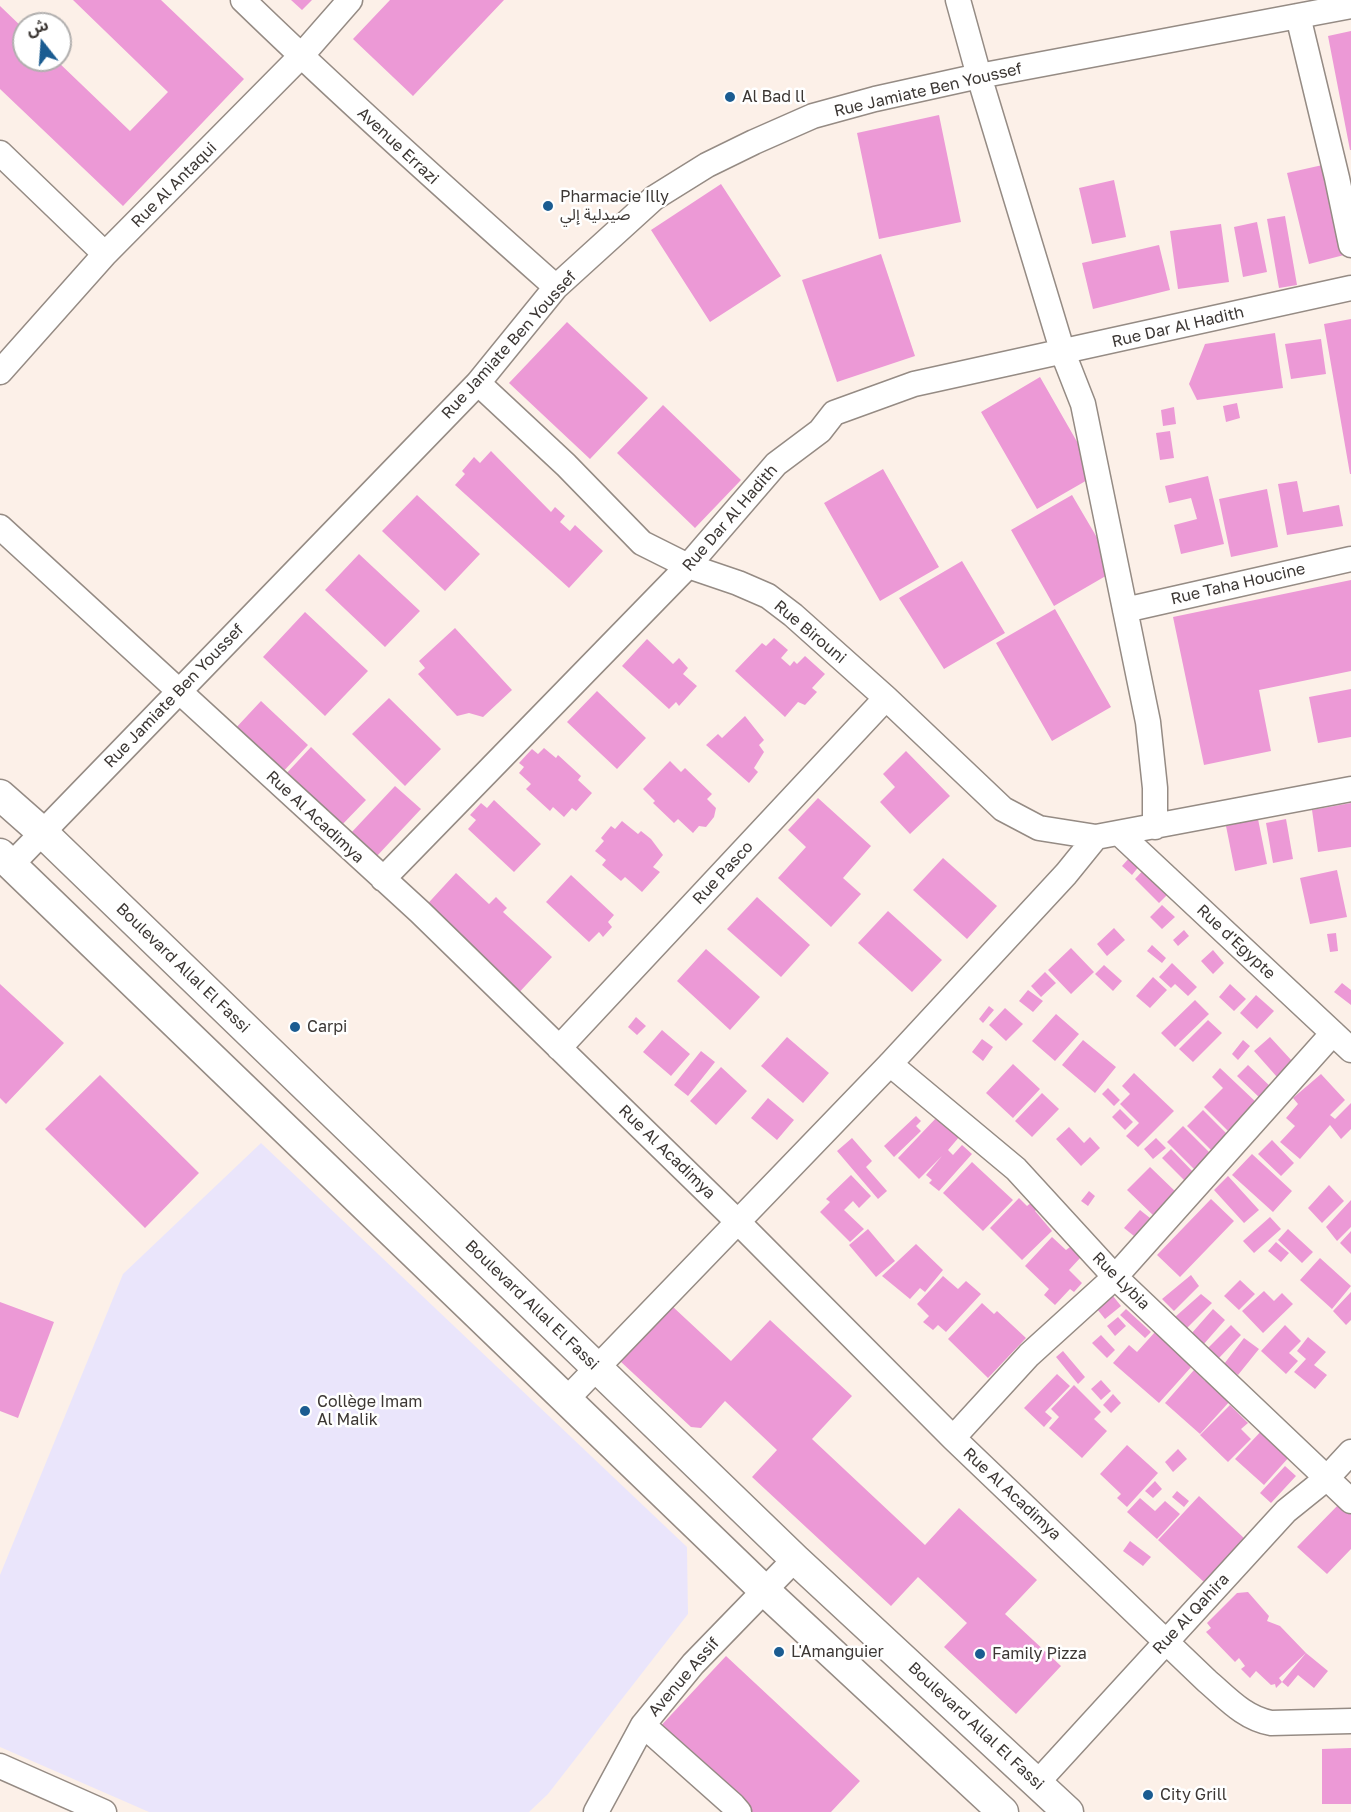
<!DOCTYPE html>
<html>
<head>
<meta charset="utf-8">
<style>
	body { margin:0 }
	#map { position:relative; width:1351px; height:1812px; overflow:hidden; background:#fcf0e8; font-family:"Golos Text","Noto Sans Arabic",sans-serif }
	canvas { display:block }
	.north { position:absolute; left:12px; top:12px; width:60px; height:60px; box-sizing:border-box; background:#fff; border:2px solid #b1afae; border-radius:50%; rotate:343deg; font-size:16px; font-weight:700; line-height:24px; text-align:center; color:#3c3734 }
	.north::after { content:''; display:block; margin:auto; width:21px; height:27px; background:#1b5c91; clip-path:polygon(50% 0,100% 100%,50% 72%,0 100%) }
</style>
</head>
<body>
<div id="map">
<canvas width="1351" height="1812"></canvas>
<div class="north">ش</div>
</div>
<script>
const context = document.querySelector('canvas').getContext('2d');
context.lineJoin = 'round';
function fillPath(path, color) { context.fillStyle = color; context.fill(path, 'evenodd'); }
function trace(path, color, width, dash) { context.strokeStyle = color; context.lineWidth = width; context.lineCap = dash ? 'butt' : 'round'; context.setLineDash(dash || []); context.stroke(path); }
function write(font, color, halo, rows, align = 'center') {
  context.font = font + ' "Golos Text","Noto Sans Arabic",sans-serif'; context.lineWidth = 5; context.setLineDash([]); context.textBaseline = 'middle'; context.strokeStyle = halo; context.fillStyle = color; for (const [text, x, y, turn = 0] of rows) {
    context.save(); context.translate(x, y); context.rotate((+turn || 0) * Math.PI / 180); context.textAlign = isNaN(turn) ? turn : align; if (halo) context.strokeText(text, 0, 0); context.fillText(text, 0, 0); context.restore();
  }
}
fillPath(new Path2D(`
	M261,1143L687,1547L688,1614L548,1794L529,1812H149L0,1747V1575L123,1274Z`), '#eae5fb');
fillPath(new Path2D(`
	M73,0H161L244,79L123,206L0,89V6L24,29V60H56L130,131L168,92Z
	M291,0H312L302,10Z
	M390,0H504L413,96L353,39Z
	M1351,31V150H1350L1328,36Z
	M939,115L961,222L879,239L857,133Z
	M1327,164L1348,254L1309,264L1287,173Z
	M1114,180L1126,237L1092,244L1079,188Z
	M721,184L781,276L710,322L651,230Z
	M1285,216L1297,285L1279,288L1267,219Z
	M1257,222L1267,272L1243,277L1234,227Z
	M1221,224L1229,282L1178,289L1170,231Z
	M1159,245L1170,290L1093,309L1082,263Z
	M881,254L915,356L837,382L802,280Z
	M1351,319V474H1350L1324,324Z
	M567,322L648,398L590,459L509,383Z
	M1275,333L1283,388L1197,400L1189,384L1205,344Z
	M1321,339L1326,374L1291,379L1285,344Z
	M1040,377L1096,475L1037,509L981,412Z
	M1237,403L1240,418L1226,422L1223,406Z
	M663,405L741,480L695,528L617,453Z
	M1174,407L1176,424L1163,426L1161,410Z
	M1170,431L1174,458L1160,460L1156,433Z
	M491,451L551,512L555,507L565,516L560,522L570,531L575,525L603,551L569,588L455,485L465,474L462,471L474,457L480,463Z
	M883,469L939,567L880,601L824,503Z
	M1208,476L1224,544L1181,554L1174,525L1197,519L1191,498L1169,503L1165,486Z
	M1297,481L1303,512L1339,505L1343,526L1287,535L1278,484Z
	M1267,489L1278,547L1231,557L1219,499Z
	M417,495L480,554L445,591L382,531Z
	M1072,495L1116,570L1054,606L1011,530Z
	M359,554L420,611L385,647L325,590Z
	M962,561L1005,633L944,669L899,598Z
	M1351,580V671L1259,690L1271,751L1204,765L1173,617Z
	M1055,609L1111,707L1052,741L996,643Z
	M305,612L368,671L325,716L263,657Z
	M455,628L512,690L483,717L469,713L457,716L418,674L425,668L419,661Z
	M774,638L788,650L781,658L790,666L794,661L797,664L805,656L825,674L812,688L817,692L805,705L798,702L785,717L735,671L762,643L766,646Z
	M647,639L673,664L679,658L688,668L683,674L697,686L679,706L676,702L669,709L622,666Z
	M1351,689V737L1318,743L1309,697Z
	M597,691L646,738L617,769L567,722Z
	M389,698L441,749L405,786L352,734Z
	M261,701L308,745L280,775L233,731Z
	M745,716L764,740L759,745L764,752L754,768L758,772L749,783L706,745L718,734L722,738Z
	M311,747L366,800L338,829L283,777Z
	M544,748L556,758L558,755L581,776L578,780L592,793L576,811L572,808L564,817L553,807L550,811L526,789L531,784L519,773L524,767L519,763L532,749L538,754Z
	M906,751L950,796L910,834L880,802L895,787L883,774Z
	M670,761L681,772L685,768L712,794L707,799L716,808L714,817L706,827L699,826L693,833L678,819L674,823L653,803L655,801L643,789Z
	M395,786L421,809L376,857L350,834Z
	M818,798L871,846L843,878L861,894L831,927L778,878L806,847L788,830Z
	M494,800L541,844L514,872L468,829L476,820L470,815L481,803L487,808Z
	M1351,803V847L1318,852L1312,810Z
	M1258,819L1267,864L1235,871L1226,826Z
	M1286,819L1293,859L1273,863L1266,823Z
	M622,821L638,834L641,831L651,839L663,855L653,867L660,872L642,892L625,877L621,881L602,865L606,860L595,851L604,841L601,838L611,826L615,829Z
	M1130,857L1140,865L1132,875L1122,866Z
	M943,858L997,906L967,939L913,890Z
	M1149,864L1174,888L1159,903L1135,879Z
	M1337,870L1347,917L1310,924L1300,878Z
	M456,873L489,904L496,897L507,908L503,912L552,957L514,998L420,912Z
	M571,875L614,915L608,922L612,927L603,937L599,932L589,942L546,902Z
	M757,897L810,945L781,977L727,929Z
	M1162,905L1175,917L1162,929L1150,917Z
	M888,911L942,960L912,992L858,943Z
	M1114,928L1125,940L1107,956L1097,944Z
	M1184,930L1189,936L1178,946L1173,940Z
	M1336,933L1338,951L1330,952L1327,934Z
	M1152,945L1166,958L1162,963L1147,951Z
	M1071,948L1094,972L1071,994L1048,970Z
	M706,949L760,997L730,1030L677,981Z
	M1213,950L1224,963L1213,974L1201,961Z
	M1172,963L1197,987L1188,996L1175,984L1171,988L1159,977Z
	M1104,965L1122,981L1113,991L1095,974Z
	M1045,972L1056,983L1041,997L1031,986Z
	M1153,977L1167,990L1150,1008L1136,996Z
	M1342,983L1351,990V1005L1334,992Z
	M0,984L64,1043L6,1104L0,1098Z
	M1230,984L1246,999L1234,1011L1219,997Z
	M1028,990L1043,1001L1033,1012L1019,1001Z
	M1256,995L1274,1011L1257,1029L1240,1013Z
	M1195,1000L1209,1014L1175,1047L1161,1033Z
	M989,1006L994,1010L983,1023L979,1019Z
	M1005,1008L1023,1024L1006,1041L989,1025Z
	M1056,1014L1079,1034L1055,1061L1032,1041Z
	M636,1017L646,1026L637,1035L628,1027Z
	M1208,1020L1222,1033L1193,1062L1179,1049Z
	M662,1030L690,1054L671,1076L643,1052Z
	M787,1037L829,1073L803,1103L761,1066Z
	M1270,1037L1293,1062L1277,1077L1254,1051Z
	M982,1039L993,1047L983,1061L972,1052Z
	M1083,1040L1116,1067L1095,1093L1062,1065Z
	M1243,1040L1250,1046L1238,1060L1232,1054Z
	M701,1051L715,1062L688,1096L674,1085Z
	M1013,1064L1040,1089L1013,1118L986,1093Z
	M1248,1065L1273,1089L1262,1100L1237,1076Z
	M721,1067L747,1091L716,1125L690,1101Z
	M1220,1068L1257,1103L1229,1132L1204,1107L1223,1088L1212,1077Z
	M1134,1073L1174,1111L1138,1147L1126,1136L1139,1123L1120,1104L1130,1094L1122,1086Z
	M1321,1074L1345,1100L1330,1115L1335,1119L1351,1103V1129L1341,1139L1330,1125L1300,1159L1280,1142L1295,1126L1286,1118L1298,1104L1293,1098Z
	M100,1075L199,1173L145,1228L45,1129Z
	M1108,1088L1120,1100L1114,1106L1102,1094Z
	M1042,1093L1059,1109L1032,1137L1015,1121Z
	M768,1098L794,1120L777,1140L751,1118Z
	M1120,1109L1133,1122L1125,1130L1112,1117Z
	M1203,1110L1229,1136L1213,1152L1187,1126Z
	M916,1116L921,1121L916,1126L921,1131L894,1157L884,1146Z
	M938,1116L960,1136L948,1150L953,1155L962,1145L972,1154L939,1191L929,1183L932,1180L926,1175L942,1156L919,1179L898,1158Z
	M1183,1126L1211,1154L1195,1170L1167,1142Z
	M1069,1127L1084,1143L1090,1137L1100,1148L1081,1166L1056,1139Z
	M852,1138L872,1161L866,1167L887,1191L878,1199L837,1151Z
	M1156,1138L1166,1148L1153,1159L1144,1149Z
	M1272,1140L1294,1163L1281,1176L1258,1154Z
	M1171,1149L1197,1176L1188,1184L1162,1158Z
	M1252,1154L1292,1191L1273,1212L1232,1175Z
	M972,1162L1013,1200L983,1231L943,1193Z
	M1150,1167L1178,1194L1155,1217L1127,1190Z
	M851,1175L871,1196L859,1208L853,1201L844,1210L864,1229L850,1242L820,1212L830,1202L826,1199Z
	M1228,1176L1259,1210L1244,1223L1214,1190Z
	M1329,1185L1344,1201L1322,1223L1308,1208Z
	M1089,1191L1095,1196L1088,1206L1081,1201Z
	M1019,1198L1027,1206L1032,1202L1038,1208L1035,1211L1052,1231L1022,1260L990,1228Z
	M1211,1199L1234,1221L1180,1277L1157,1255Z
	M1351,1200V1227L1337,1241L1326,1227Z
	M1140,1210L1150,1218L1134,1236L1124,1228Z
	M1270,1217L1281,1229L1254,1253L1243,1241Z
	M868,1229L895,1261L876,1277L849,1245Z
	M1288,1229L1313,1252L1302,1263L1278,1240Z
	M1351,1231V1254L1340,1243Z
	M1052,1237L1066,1250L1070,1247L1081,1257L1069,1270L1082,1283L1074,1292L1070,1289L1055,1305L1044,1295L1049,1289L1025,1266Z
	M1276,1242L1289,1253L1281,1262L1268,1251Z
	M916,1244L943,1270L925,1292L920,1288L910,1299L882,1276Z
	M1320,1258L1351,1286L1332,1309L1300,1280Z
	M1191,1275L1199,1286L1174,1311L1162,1299Z
	M943,1276L958,1289L966,1281L981,1294L946,1332L938,1325L933,1330L923,1322L929,1316L917,1304Z
	M1240,1280L1255,1294L1239,1310L1224,1296Z
	M1264,1291L1274,1301L1282,1293L1293,1304L1263,1333L1242,1311Z
	M1351,1292V1320L1346,1325L1333,1311Z
	M1201,1294L1212,1303L1187,1328L1175,1317Z
	M1113,1296L1121,1306L1105,1319L1097,1309Z
	M0,1302L54,1322L18,1418L0,1411Z
	M982,1303L994,1314L997,1311L1026,1338L988,1378L948,1339Z
	M672,1306L731,1361L770,1320L852,1396L812,1439L925,1545L959,1508L1037,1580L1005,1614L1061,1666L1016,1714L944,1647L967,1623L918,1577L891,1606L752,1477L777,1450L725,1401L701,1428L691,1427L620,1361Z
	M1126,1309L1151,1332L1145,1338L1120,1315Z
	M1213,1309L1225,1320L1203,1345L1191,1334Z
	M1118,1317L1126,1326L1115,1336L1107,1326Z
	M1231,1325L1241,1335L1218,1359L1208,1348Z
	M1285,1325L1301,1341L1289,1353L1298,1361L1286,1374L1261,1351Z
	M1155,1332L1193,1365L1159,1403L1113,1363L1129,1345L1137,1352Z
	M1101,1335L1115,1350L1107,1358L1092,1343Z
	M1308,1337L1326,1352L1314,1365L1327,1375L1315,1389L1294,1372L1306,1359L1297,1351Z
	M1244,1338L1259,1349L1238,1375L1224,1364Z
	M1063,1351L1085,1377L1078,1384L1056,1357Z
	M1194,1370L1205,1381L1209,1377L1230,1401L1200,1434L1165,1403Z
	M1057,1374L1070,1386L1045,1412L1052,1418L1044,1427L1024,1408Z
	M1101,1380L1111,1391L1101,1400L1091,1389Z
	M1074,1385L1101,1412L1094,1419L1107,1431L1082,1458L1049,1428L1059,1417L1051,1409Z
	M1113,1394L1121,1403L1111,1413L1103,1405Z
	M1230,1405L1248,1423L1241,1429L1251,1439L1228,1462L1200,1435Z
	M1265,1427L1290,1456L1264,1485L1235,1459Z
	M1127,1445L1158,1473L1127,1507L1117,1498L1121,1494L1100,1474Z
	M1178,1449L1187,1459L1173,1472L1165,1462Z
	M1285,1466L1296,1476L1271,1503L1260,1493Z
	M1155,1481L1162,1489L1153,1498L1145,1491Z
	M1177,1491L1189,1501L1184,1507L1172,1497Z
	M1199,1496L1245,1539L1204,1582L1158,1540Z
	M1140,1498L1155,1511L1165,1501L1180,1514L1157,1539L1127,1512Z
	M1341,1502L1351,1511V1549L1327,1574L1297,1547Z
	M1130,1541L1151,1557L1143,1566L1123,1551Z
	M1248,1592L1269,1616L1267,1621L1280,1626L1306,1653L1279,1678L1282,1682L1276,1688L1275,1684L1271,1685L1256,1671L1250,1678L1241,1669L1245,1666L1239,1658L1235,1662L1206,1632L1211,1628L1207,1623L1237,1593Z
	M1306,1653L1328,1671L1314,1688L1298,1675L1288,1687L1282,1682Z
	M726,1656L860,1781L831,1812H744L656,1731Z
	M1351,1748V1804H1322V1749Z`), '#ec99d6');
const minor = new Path2D(`
	M243,0C345,99 450,193 556,287
	M958,0L979,76L1050,310L1063,353L1083,404L1148,722L1155,788V827
	M1298,16L1337,178L1351,245
	M0,153L105,254
	M0,372L105,254L301,56L350,0
	M478,383L566,465L642,543L688,566L738,583L768,596L793,615L886,698L1003,809L1039,828L1096,837L1351,789
	M0,527L420,912L739,1223L953,1438L1207,1681C1227,1698 1244,1718 1271,1723L1351,1721
	M1125,610L1351,559
	M1120,834L1351,1050
	M12,864L478,383L556,287L654,198L707,165L754,142L813,116L875,99L979,76L1351,6
	M383,879L688,566L776,464L820,431L834,413L914,384L1351,288
	M559,1048L886,698
	M890,1064L1016,1169L1115,1277L1351,1501
	M566,1400L890,1064L1066,874L1096,837
	M953,1438L1029,1355L1115,1277L1333,1033
	M643,1725L733,1805L739,1812
	M0,1766L104,1812
	M1037,1783L1286,1511L1327,1478L1351,1452
	M596,1812L643,1725L693,1664L795,1559`);
const major = new Path2D(`
	M0,795L42,832L795,1559L1068,1812
	M0,854L765,1591L1003,1812`);
trace(minor, '#958b84', 27);
trace(major, '#958b84', 33);
trace(minor, '#fff', 24);
trace(major, '#fff', 30);
for (const [x, y, r, color] of [
	[730,97,6,"#1b5c91"],
	[548,206,6,"#1b5c91"],
	[295,1027,6,"#1b5c91"],
	[305,1411,6,"#1b5c91"],
	[779,1652,6,"#1b5c91"],
	[980,1654,6,"#1b5c91"],
	[1148,1795,6,"#1b5c91"]
]) { const dot = new Path2D(); dot.arc(x, y, r, 0, 2 * Math.PI); context.fillStyle = color; context.fill(dot); trace(dot, '#fff', 2); }
write('16px', '#3c3734', '#fff', [
	["Rue Jamiate Ben Youssef",928,90,-13],
	["Avenue Errazi",398,146,43],
	["Rue Al Antaqui",174,185,-45],
	["Rue Dar Al Hadith",1178,327,-13],
	["Rue Jamiate Ben Youssef",509,345,-48],
	["Rue Dar Al Hadith",730,518,-49],
	["Rue Taha Houcine",1238,584,-13],
	["Rue Birouni",810,632,40],
	["Rue Jamiate Ben Youssef",174,696,-46],
	["Rue Al Acadimya",315,817,43],
	["Rue Pasco",723,873,-47],
	["Rue d'Egypte",1236,942,43],
	["Boulevard Allal El Fassi",183,968,44],
	["Rue Al Acadimya",667,1152,44],
	["Rue Lybia",1121,1281,45],
	["Boulevard Allal El Fassi",532,1305,44],
	["Rue Al Acadimya",1012,1494,43],
	["Rue Al Qahira",1191,1614,-47],
	["Avenue Assif",684,1677,-49],
	["Boulevard Allal El Fassi",976,1726,43]
]);
write('16px', '#3c3734', '#fff', [
	["Al Bad ll",742,97],
	["Pharmacie Illy",560,197],
	["صيدلية إلي",560,215],
	["Carpi",307,1027],
	["Collège Imam",317,1402],
	["Al Malik",317,1420],
	["L'Amanguier",791,1652],
	["Family Pizza",992,1654],
	["City Grill",1160,1795]
], 'left');
</script>
</body>
</html>
